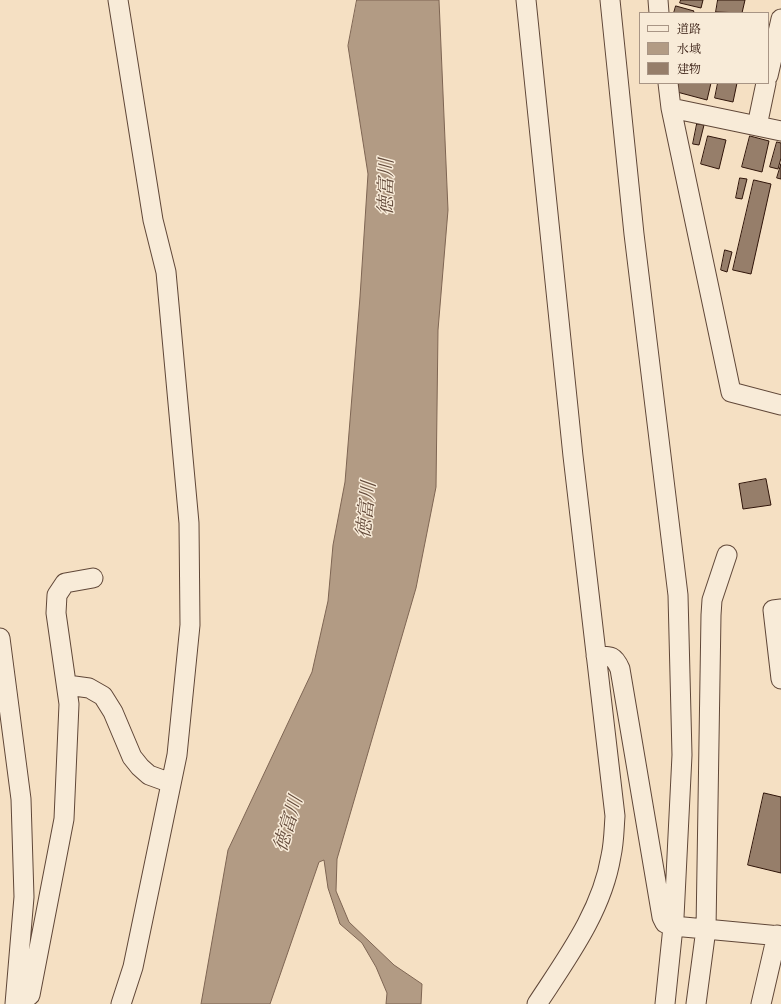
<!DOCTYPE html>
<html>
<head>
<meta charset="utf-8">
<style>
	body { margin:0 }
	#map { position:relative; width:781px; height:1004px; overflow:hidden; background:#f5e0c3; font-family:"EB Garamond","Noto Serif JP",serif }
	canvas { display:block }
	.legend { position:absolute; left:639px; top:12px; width:130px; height:72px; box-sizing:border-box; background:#f8ebd8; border:1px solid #a89585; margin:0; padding:5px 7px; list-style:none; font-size:12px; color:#2f1409 }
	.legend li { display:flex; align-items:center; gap:8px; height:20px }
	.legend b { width:20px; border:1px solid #a89585 }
</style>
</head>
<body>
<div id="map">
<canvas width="781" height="1004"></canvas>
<ul class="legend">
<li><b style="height:5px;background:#f8ebd8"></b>道路</li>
<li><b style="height:11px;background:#b29b84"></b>水域</li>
<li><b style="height:11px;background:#967e6a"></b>建物</li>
</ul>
</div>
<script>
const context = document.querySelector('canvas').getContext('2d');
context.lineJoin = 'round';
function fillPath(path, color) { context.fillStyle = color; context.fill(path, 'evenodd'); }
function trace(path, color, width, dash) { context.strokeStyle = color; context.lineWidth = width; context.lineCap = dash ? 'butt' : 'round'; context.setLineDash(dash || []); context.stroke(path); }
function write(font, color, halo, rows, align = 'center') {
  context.font = font + ' "EB Garamond","Noto Serif JP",serif'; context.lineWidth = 3; context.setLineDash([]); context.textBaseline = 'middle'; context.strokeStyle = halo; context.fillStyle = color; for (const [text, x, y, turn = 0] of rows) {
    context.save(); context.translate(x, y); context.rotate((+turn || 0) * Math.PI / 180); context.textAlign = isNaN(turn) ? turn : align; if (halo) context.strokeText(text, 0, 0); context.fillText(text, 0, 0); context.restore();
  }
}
const water = new Path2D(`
	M357,0H439L448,210L438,330L436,487L416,588L337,859L336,891L349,922L394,965L422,984L421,1004H386L387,993L376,967L362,943L340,924L328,888L324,860L319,862L270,1004H201L228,850L312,672L328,601L333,545L345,482L360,297L368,174L348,46Z`);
fillPath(water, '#b29b84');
trace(water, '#7e6553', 1);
const building = new Path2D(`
	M681,0H703L701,8L680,3Z
	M718,0H745L742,13L716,12Z
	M676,6L694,11L693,13H674Z
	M679,83H711L707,100L677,92Z
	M718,83H737L733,102L715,98Z
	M697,124L704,125L699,145L693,144Z
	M708,136L726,140L719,169L701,164Z
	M750,136L769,141L762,172L742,167Z
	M777,142L781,143V158L778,169L770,167Z
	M781,164V179L777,178Z
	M740,178L747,179L742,199L736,198Z
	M754,180L771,184L751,274L733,270Z
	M725,250L732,252L727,272L721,270Z
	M766,479L771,505L743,509L739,484Z
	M764,793L781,797V873L748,865Z`);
fillPath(building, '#967e6a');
trace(building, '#2f1409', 1);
const minor = new Path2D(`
	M118,0L153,220L166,272L189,523L190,625L177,755L133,967L121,1004
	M526,0L573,456L615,816C614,829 614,843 611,856C602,911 567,958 537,1004
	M610,0L634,234L678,595L682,755L674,917L665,1004
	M658,0L659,13
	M768,76L781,19
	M668,83L671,108L731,392L781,405
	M671,108L781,131
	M757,126L766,83
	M781,609L773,610L781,679
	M0,638L21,799L24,897L15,1004
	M596,656C610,656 614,655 620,669L662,917L665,923L673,926L781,936
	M67,685L89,688L103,696L113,712L132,757L140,767L149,775L171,783
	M18,1004L30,995L64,819L69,704L56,613L57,595L65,583L93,578
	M696,1004L706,929L711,615L712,600L727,555
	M761,1004L777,935`);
trace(minor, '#604738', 21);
trace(minor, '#f8ebd8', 19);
write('italic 19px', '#634a3a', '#f8ebd8', [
	["徳富川",387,187,-89],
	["徳富川",367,510,-84],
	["徳富川",289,824,-73]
]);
</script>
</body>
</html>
